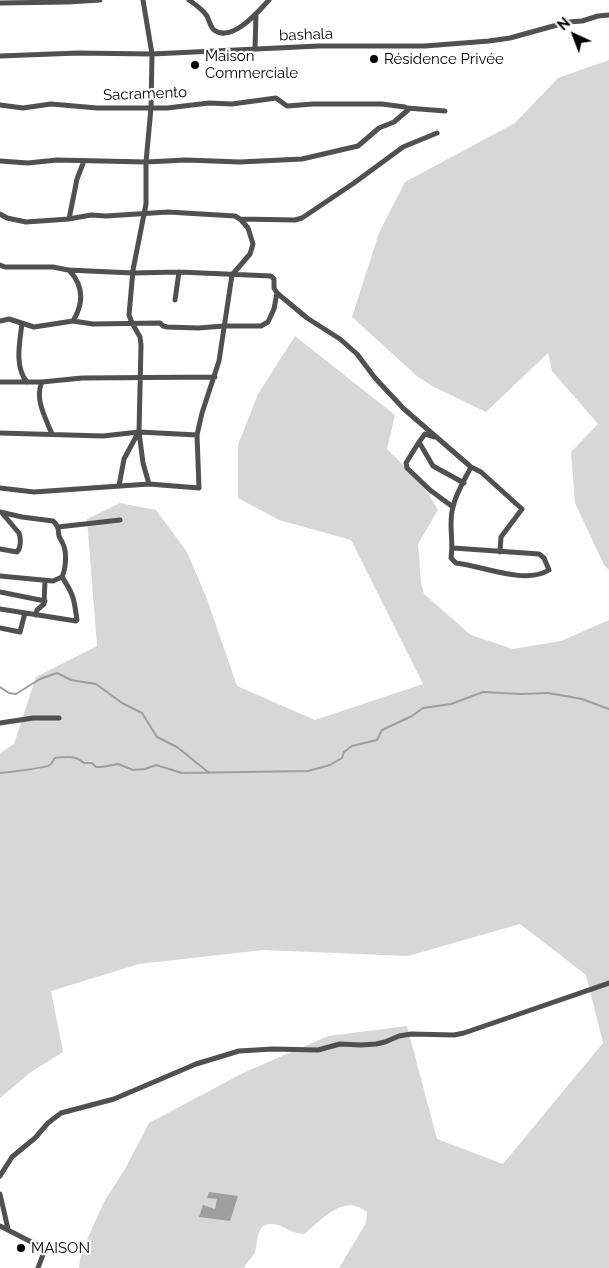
<!DOCTYPE html>
<html>
<head>
<meta charset="utf-8">
<style>
	body { margin:0 }
	#map { position:relative; width:609px; height:1268px; overflow:hidden; background:#fff; font-family:Raleway,sans-serif }
	canvas { display:block }
	.north { position:absolute; left:549px; top:10px; width:50px; height:50px; -webkit-text-stroke:4px #fff; paint-order:stroke; rotate:317deg; font-size:14px; font-weight:700; line-height:20px; text-align:center; color:#000 }
	.north::after { content:''; display:block; margin:auto; width:18px; height:22px; background:#000; clip-path:polygon(50% 0,100% 100%,50% 72%,0 100%) }
</style>
</head>
<body>
<div id="map">
<canvas width="609" height="1268"></canvas>
<div class="north">N</div>
</div>
<script>
const context = document.querySelector('canvas').getContext('2d');
context.lineJoin = 'round';
function fillPath(path, color) { context.fillStyle = color; context.fill(path, 'evenodd'); }
function trace(path, color, width, dash) { context.strokeStyle = color; context.lineWidth = width; context.lineCap = dash ? 'butt' : 'round'; context.setLineDash(dash || []); context.stroke(path); }
function write(font, color, halo, rows, align = 'center') {
  context.font = font + ' Raleway,sans-serif'; context.lineWidth = 4.5; context.setLineDash([]); context.textBaseline = 'middle'; context.strokeStyle = halo; context.fillStyle = color; for (const [text, x, y, turn = 0] of rows) {
    context.save(); context.translate(x, y); context.rotate((+turn || 0) * Math.PI / 180); context.textAlign = isNaN(turn) ? turn : align; if (halo) context.strokeText(text, 0, 0); context.fillText(text, 0, 0); context.restore();
  }
}
fillPath(new Path2D(`
	M609,60V570L604,565L575,503L571,452L598,424L552,371L548,353L486,412L434,387L418,377L352,317L379,233L405,182L515,123L558,78Z
	M295,336L395,415L387,449L422,484L438,510L418,544L421,583L424,594L471,635L513,649L561,641L609,620V1268H339L366,1223L367,1212C344,1192 321,1221 304,1234C293,1234 287,1228 278,1225C255,1219 259,1239 255,1252C252,1259 246,1262 244,1268H79L81,1253L104,1202L125,1169L149,1123L243,1073L328,1036L407,1026L437,1139L503,1164L603,1043L586,975L520,924L408,956L263,950L139,964L51,991L63,1052L31,1072L0,1098V753L14,744L36,677L97,646L87,519L120,503L156,510L187,552L207,599L237,686L315,720L423,684L351,540L279,520L238,498V445L258,394Z`), '#d7d7d7');
fillPath(new Path2D(`
	M209,1192L238,1196L230,1221L199,1217L203,1205L215,1209L217,1199L207,1198Z`), '#9e9e9e');
trace(new Path2D(`
	M0,687L9,693L16,694L40,679L57,673L71,680L96,684L122,703L142,713L157,737L177,747L208,772
	M0,773C9,772 45,768 50,765C52,763 53,761 55,758C67,757 75,755 84,763H92L96,767H102L118,764L133,770L145,769L156,765L182,773L308,771L330,765L342,758L344,752L352,746L377,740L382,730L412,716L423,708L451,704L483,692L521,694L548,693L582,699L609,709`), '#9e9e9e', 2);
trace(new Path2D(`
	M143,0L152,54L151,108L146,162V204L133,270L129,315L132,323L140,337L141,345L139,432L143,463L149,484
	M189,0C196,5 202,9 207,16C209,20 210,26 214,30C232,43 258,12 269,0
	M0,3L68,2L100,0
	M255,49L256,14
	M0,56L78,53L152,54L319,46H425L489,41L510,38L568,22L582,21L598,16L609,15
	M0,105L23,108L51,104L97,108H167L209,103L232,104L276,98L287,106L313,104H382L405,107L408,110L394,122L379,128L358,146L302,159L240,162L186,160L146,162L57,160L28,163L0,161
	M407,108L445,111
	M0,214L7,218L26,222L69,219L91,215L106,216L168,212L235,216L240,219L295,220L302,218L354,183L403,147L437,133
	M69,219L77,179L84,161
	M0,265L5,267H53L68,270L133,273L179,272L271,276L274,279V288L277,293
	M69,270C84,286 84,303 73,321
	M175,300L179,272
	M0,321L9,319L34,327L73,321L93,324L160,323L163,326L167,327L198,328L224,326H261L268,322L274,309L277,293L307,318L340,339L357,354L375,378L404,409L471,467L481,472L522,509L501,537L500,552
	M22,323C20,341 14,367 27,382
	M0,382H42L82,378L215,377
	M42,382C34,398 46,419 52,434
	M0,433L103,436L139,432L197,435
	M434,437L425,434L419,442L433,466L464,483
	M419,442L406,463L407,468L430,490L453,507
	M119,486L124,459L138,433
	M0,488L34,492L149,484L199,488L197,435L202,413L219,361L232,275L250,254L253,244L248,228L240,219
	M0,512L22,517L53,521C59,526 58,530 59,536C60,539 62,541 63,544C67,552 66,568 62,577C74,595 74,599 77,620L76,621L0,609
	M58,527L120,520
	M453,548L539,554L544,558L549,570C525,585 483,566 456,563L451,558C454,541 448,523 453,507C456,493 465,479 471,467
	M0,549L17,552C21,548 21,539 19,533L2,513
	M0,576L53,581L62,577
	M0,592L45,601
	M36,615L37,610L44,604L45,580
	M0,628L20,632L25,613
	M0,723L33,718H59
	M0,1176L12,1157L35,1138L48,1123L61,1113L114,1099L196,1064L239,1051L273,1049L318,1050L340,1044L361,1045L376,1044L385,1042L399,1036L411,1034L454,1035L464,1033L609,983
	M0,1194L8,1229
	M0,1226L45,1249L38,1268`), '#505050', 5);
for (const [x, y, r, color] of [
	[374,59,5,"#000"],
	[195,65,5,"#000"],
	[21,1248,5,"#000"]
]) { const dot = new Path2D(); dot.arc(x, y, r, 0, 2 * Math.PI); context.fillStyle = color; context.fill(dot); trace(dot, '#fff', 2); }
write('15px', '#000', '#fff', [
	["bashala",306,35,-2],
	["Sacramento",145,94,-2]
]);
write('15px', '#000', '#fff', [
	["Maison",205,56],
	["Commerciale",205,73],
	["Résidence Privée",384,59],
	["MAISON",31,1248]
], 'left');
</script>
</body>
</html>
